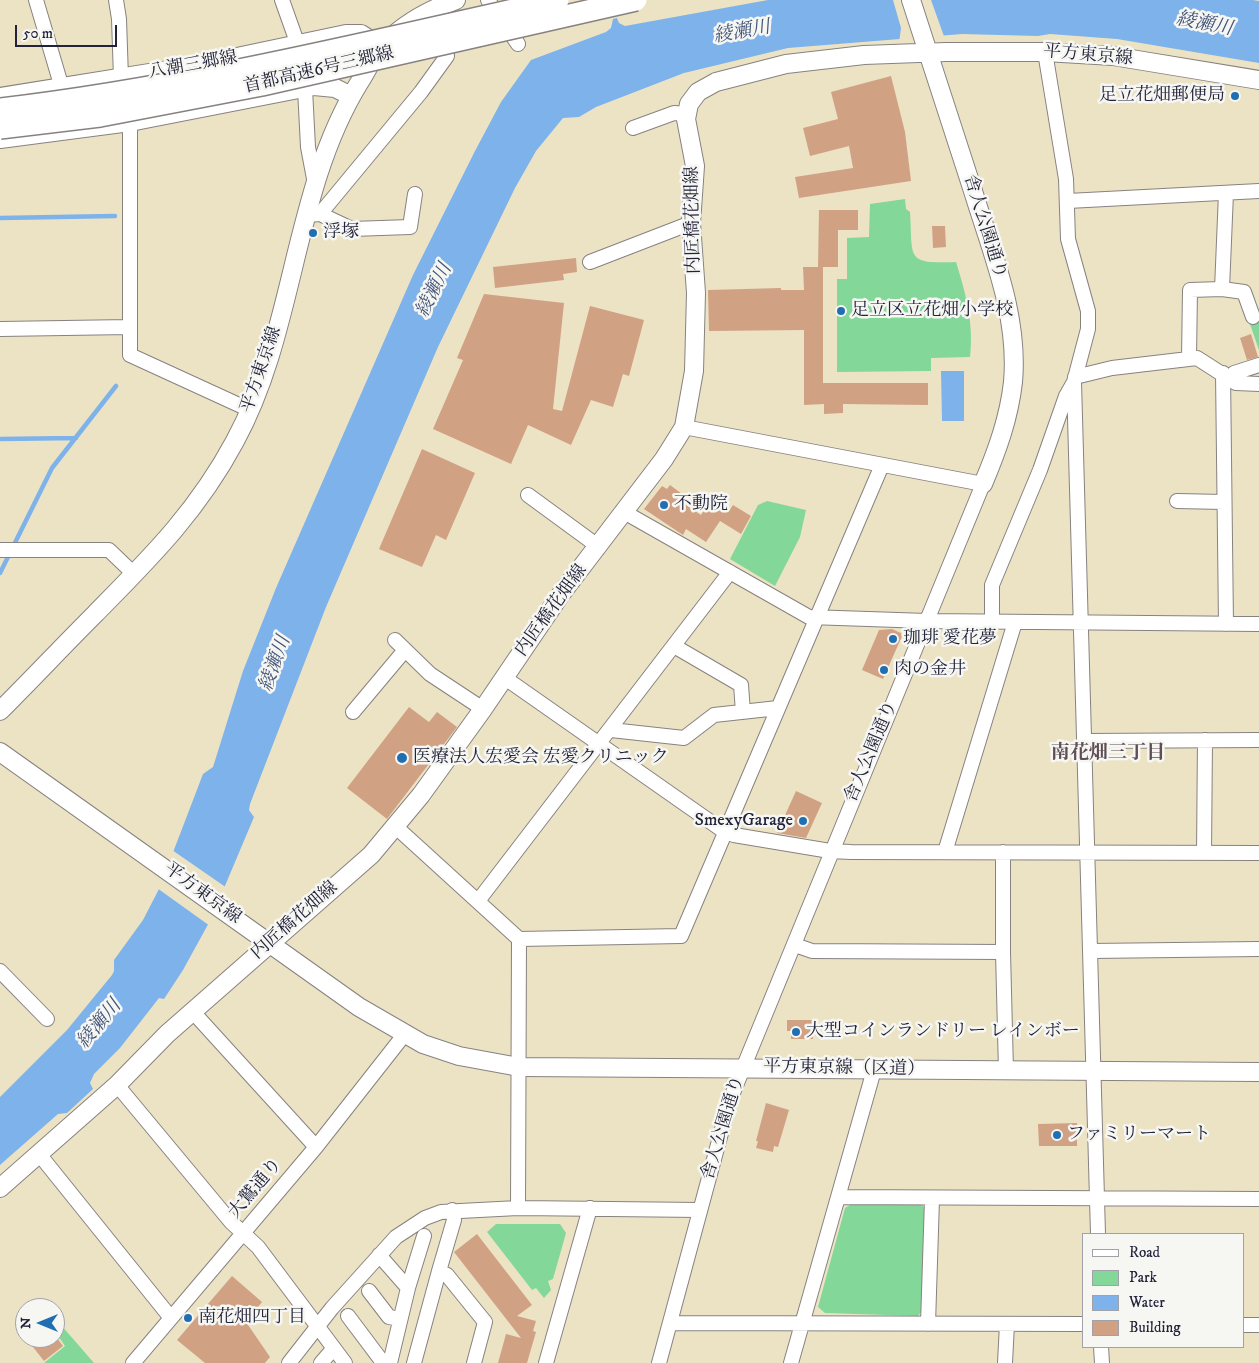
<!DOCTYPE html>
<html>
<head>
<meta charset="utf-8">
<style>
	body { margin:0 }
	#map { position:relative; width:1259px; height:1363px; overflow:hidden; background:#ece3c4; font-family:"IM FELL DW Pica",serif }
	canvas { display:block }
	.legend { position:absolute; left:1082px; top:1233px; width:162px; height:115px; box-sizing:border-box; background:#f6f6f2; border:1px solid #a1a1a9; margin:0; padding:6px 9px; list-style:none; font-size:15px; color:#22223b }
	.legend li { display:flex; align-items:center; gap:10px; height:25px }
	.legend b { width:25px; border:1px solid #a1a1a9 }
	.north { position:absolute; left:15px; top:1298px; width:50px; height:50px; box-sizing:border-box; background:#f6f6f2; border:1px solid #a1a1a9; border-radius:50%; rotate:270deg; font-size:14px; font-weight:700; line-height:20px; text-align:center; color:#22223b }
	.north::after { content:''; display:block; margin:auto; width:18px; height:22px; background:#1f6fb2; clip-path:polygon(50% 0,100% 100%,50% 72%,0 100%) }
	.scale { position:absolute; left:15px; top:25px; width:102px; height:22px; box-sizing:border-box; border:2px solid #22223b; border-top:0; padding-left:6px; font-size:15px; line-height:18px; white-space:nowrap; color:#22223b; -webkit-text-stroke:4px #f6f6f2; paint-order:stroke }
</style>
</head>
<body>
<div id="map">
<canvas width="1259" height="1363"></canvas>
<ul class="legend">
<li><b style="height:6px;background:#fff"></b>Road</li>
<li><b style="height:14px;background:#82d799"></b>Park</li>
<li><b style="height:14px;background:#7db2eb"></b>Water</li>
<li><b style="height:14px;background:#d1a184"></b>Building</li>
</ul>
<div class="north">N</div>
<div class="scale">50 m</div>
</div>
<script>
const context = document.querySelector('canvas').getContext('2d');
context.lineJoin = 'round';
function fillPath(path, color) { context.fillStyle = color; context.fill(path, 'evenodd'); }
function trace(path, color, width, dash) { context.strokeStyle = color; context.lineWidth = width; context.lineCap = dash ? 'butt' : 'round'; context.setLineDash(dash || []); context.stroke(path); }
function write(font, color, halo, rows, align = 'center') {
  context.font = font + ' "IM FELL DW Pica","Noto Serif JP",serif'; context.lineWidth = 5; context.setLineDash([]); context.textBaseline = 'middle'; context.strokeStyle = halo; context.fillStyle = color; for (const [text, x, y, turn = 0] of rows) {
    context.save(); context.translate(x, y); context.rotate((+turn || 0) * Math.PI / 180); context.textAlign = isNaN(turn) ? turn : align; if (halo) context.strokeText(text, 0, 0); context.fillText(text, 0, 0); context.restore();
  }
}
fillPath(new Path2D(`
	M905,199L906,209L910,212C913,259 905,264 956,262C966,294 974,324 970,357L931,358V371L837,372V279H847V238L869,237L870,204Z
	M1259,321V350L1250,324Z
	M767,501L806,510L800,537L775,586L730,559L758,505Z
	M850,1205H922L926,1210L923,1310L918,1316L825,1313L818,1307L845,1208Z
	M496,1224H560L566,1233L553,1279L548,1281L551,1290L544,1298L536,1288L532,1290L487,1232Z
	M61,1325L94,1363H44L65,1346L55,1331Z`), '#82d799');
fillPath(new Path2D(`
	M768,0H1253L1259,1V63L1117,39L1050,34L1038,36L962,34L788,48L684,73L596,107L579,117L563,118L536,151L515,188L438,347L326,607L250,804L249,810L254,817L211,919L183,970L164,999L159,998L120,1048L94,1074L90,1083L93,1089L67,1113L58,1114L0,1165V1097L67,1030L112,975L114,971V960L143,920L159,889L203,774L213,767L243,671L276,588L413,275L475,151L501,102L531,60L606,32L611,28L613,19L617,18L619,23L625,26Z
	M941,371H964V421H942Z`), '#7db2eb');
fillPath(new Path2D(`
	M893,0H931L945,39L899,43L901,28Z
	M172,850L227,888L210,926L157,888Z`), '#ece3c4');
trace(new Path2D(`
	M0,218L115,216
	M0,439L76,438
	M0,573L52,468L116,386`), '#7db2eb', 4.5);
fillPath(new Path2D(`
	M891,76L905,132L911,181L799,198L795,177L853,168L849,146L810,156L803,128L838,119L831,92Z
	M819,210H858V230H838V267H823V383H928V405L843,404V413L824,414V404L804,405V330L709,331L708,290L781,288V290H804L803,267H818Z
	M932,226H945L946,247L933,248Z
	M576,258L577,272L563,274L564,280L495,288L493,267Z
	M484,294L564,303L553,409L562,411L590,306L644,320L629,376L623,374L613,407L591,400L571,445L528,425L511,464L433,429L463,360L457,358Z
	M1251,334L1258,357L1247,360L1240,338Z
	M422,449L475,473L446,540L436,535L422,567L379,549Z
	M670,485L682,494L679,498L684,501L683,503L701,515L711,499L729,511L733,505L751,516L741,534L720,521L706,542L686,529L683,535L644,509L662,486L667,489Z
	M892,629L903,634L883,679L862,670L879,630Z
	M409,707L429,722L437,712L457,727L387,819L347,788Z
	M796,791L822,803L806,838L777,833Z
	M787,1020H813V1039H791V1031H787Z
	M766,1103L789,1110L778,1147L774,1146L773,1152L756,1148L758,1141H756Z
	M1077,1123V1146H1039L1038,1124Z
	M477,1234L532,1305L517,1316L536,1321L533,1331L536,1332L527,1363H498L506,1334L521,1338L454,1252Z
	M232,1276L262,1302L246,1322L270,1357L265,1363H205L177,1340Z
	M26,1338H57L63,1346L44,1361Z`), '#d1a184');
const minor = new Path2D(`
	M36,0L62,88
	M116,0L119,19L121,78
	M282,0L298,45
	M488,0L518,44
	M305,89L308,147L315,184
	M130,122V355L250,410
	M633,128L674,113L687,114
	M1068,201L1259,191
	M320,214L352,229L410,227L415,194
	M307,215L320,214L421,92L447,56L443,35
	M590,262L691,223
	M1222,289L1244,292L1253,317
	M0,329L129,327
	M1189,358L1190,290L1222,289L1226,193
	M1223,373L1226,624
	M1075,377L1112,368L1197,358L1236,383L1259,384
	M1230,378L1234,373L1259,365
	M1074,382L1098,1234
	M528,495L599,547
	M1177,501L1224,502
	M624,512L809,617L927,621L1259,624
	M0,550H109L134,574
	M992,622V585L1040,470L1066,396L1074,382L1088,329V311L1068,239L1066,179L1045,52
	M395,640L430,674L483,709
	M674,646L741,685L743,712
	M505,678L725,832L734,835L830,851L851,852L1259,853
	M353,712L405,650
	M611,730L684,738L714,715L778,708
	M1085,741L1259,740
	M396,827L519,939L681,936L882,465
	M945,852L1015,622
	M1003,852V952L1006,1071
	M1204,853L1205,740
	M478,901L730,572
	M795,945L812,951L1003,952
	M1091,951L1259,949
	M0,971L47,1019
	M193,1012L316,1147
	M117,1085L231,1222L258,1247L345,1363
	M39,1154L171,1318
	M839,1197L1259,1199
	M518,1208L519,939
	M452,1210L454,1220L439,1271L447,1275L485,1322L474,1363
	M379,1255L408,1288L424,1236
	M369,1291L389,1317L400,1319
	M348,1316L381,1360L390,1361
	M670,1323L1083,1324
	M928,1324L932,1199
	M1243,1325H1259
	M1101,1347L1102,1363
	M133,1363L316,1147L404,1035
	M289,1363L332,1308L396,1237L425,1218L441,1212L518,1208L700,1210
	M321,1363L334,1348
	M390,1363L408,1288
	M414,1363L439,1271
	M546,1363L590,1208
	M659,1363L730,1100L983,484L684,427
	M791,1363L874,1070
	M1005,1363L1007,1324`);
const major = new Path2D(`
	M911,0C932,64 952,127 973,191C992,253 1019,316 1013,382C1009,418 997,451 983,484
	M0,97L199,65L346,34H361L378,45
	M0,139L130,122L314,86L335,88L351,96
	M0,711C32,679 63,646 95,614C150,558 197,512 235,441C296,329 292,192 359,83C367,71 373,56 383,46C402,24 429,10 456,0
	M0,752L359,1007L423,1044L459,1056L519,1067L1259,1072
	M0,1188L117,1085L167,1034L371,855L421,795L483,709L561,594L664,459L684,427L694,371L696,293L691,223L695,166L686,119L689,104L698,92L716,82L786,64L864,55L946,52H1045L1113,56L1259,80`);
trace(minor, '#878280', 16);
trace(major, '#878280', 20);
trace(minor, '#fff', 14);
trace(major, '#fff', 18);
const highwayBridge = new Path2D(`
	M0,109C188,87 373,41 558,0
	M0,128L100,116L262,85L636,0`);
trace(highwayBridge, '#878280', 24, []);
trace(highwayBridge, '#fff', 21);
for (const [x, y, r, color] of [
	[1235,96,5,"#1f6fb2"],
	[313,233,5,"#1f6fb2"],
	[841,311,5,"#1f6fb2"],
	[664,505,5,"#1f6fb2"],
	[893,639,5,"#1f6fb2"],
	[884,670,5,"#1f6fb2"],
	[402,758,6,"#1f6fb2"],
	[803,821,5,"#1f6fb2"],
	[796,1032,5,"#1f6fb2"],
	[1057,1135,5,"#1f6fb2"],
	[188,1318,5,"#1f6fb2"]
]) { const dot = new Path2D(); dot.arc(x, y, r, 0, 2 * Math.PI); context.fillStyle = color; context.fill(dot); trace(dot, '#f6f6f2', 2); }
write('18px', '#22223b', '#f6f6f2', [
	["平方東京線",1088,56,5],
	["八潮三郷線",193,66,-10],
	["首都高速6号三郷線",319,71,-13],
	["内匠橋花畑線",694,220,-91],
	["舎人公園通り",984,227,73],
	["平方東京線",262,370,-71],
	["内匠橋花畑線",552,611,-54],
	["舎人公園通り",872,752,-67],
	["平方東京線",202,894,36],
	["内匠橋花畑線",295,921,-41],
	["平方東京線（区道）",844,1069,1],
	["舎人公園通り",724,1128,-73],
	["大鷲通り",256,1189,-50]
]);
write('18px', '#22223b', '#f6f6f2', [
	["足立花畑郵便局",1225,96,"right"],
	["浮塚",323,233],
	["足立区立花畑小学校",851,311],
	["不動院",674,505],
	["珈琲 愛花夢",903,639],
	["肉の金井",894,670],
	["医療法人宏愛会 宏愛クリニック",413,758],
	["SmexyGarage",793,821,"right"],
	["大型コインランドリー レインボー",806,1032],
	["ファミリーマート",1067,1135],
	["南花畑四丁目",198,1318]
], 'left');
write('italic 19px', '#425479', '#f6f6f2', [
	["綾瀬川",1204,25,11],
	["綾瀬川",742,33,-10],
	["綾瀬川",435,291,-64],
	["綾瀬川",276,664,-70],
	["綾瀬川",100,1025,-50]
]);
write('bold 19px', '#5f4e55', '#f6f6f2', [
	["南花畑三丁目",1108,754]
]);
</script>
</body>
</html>
